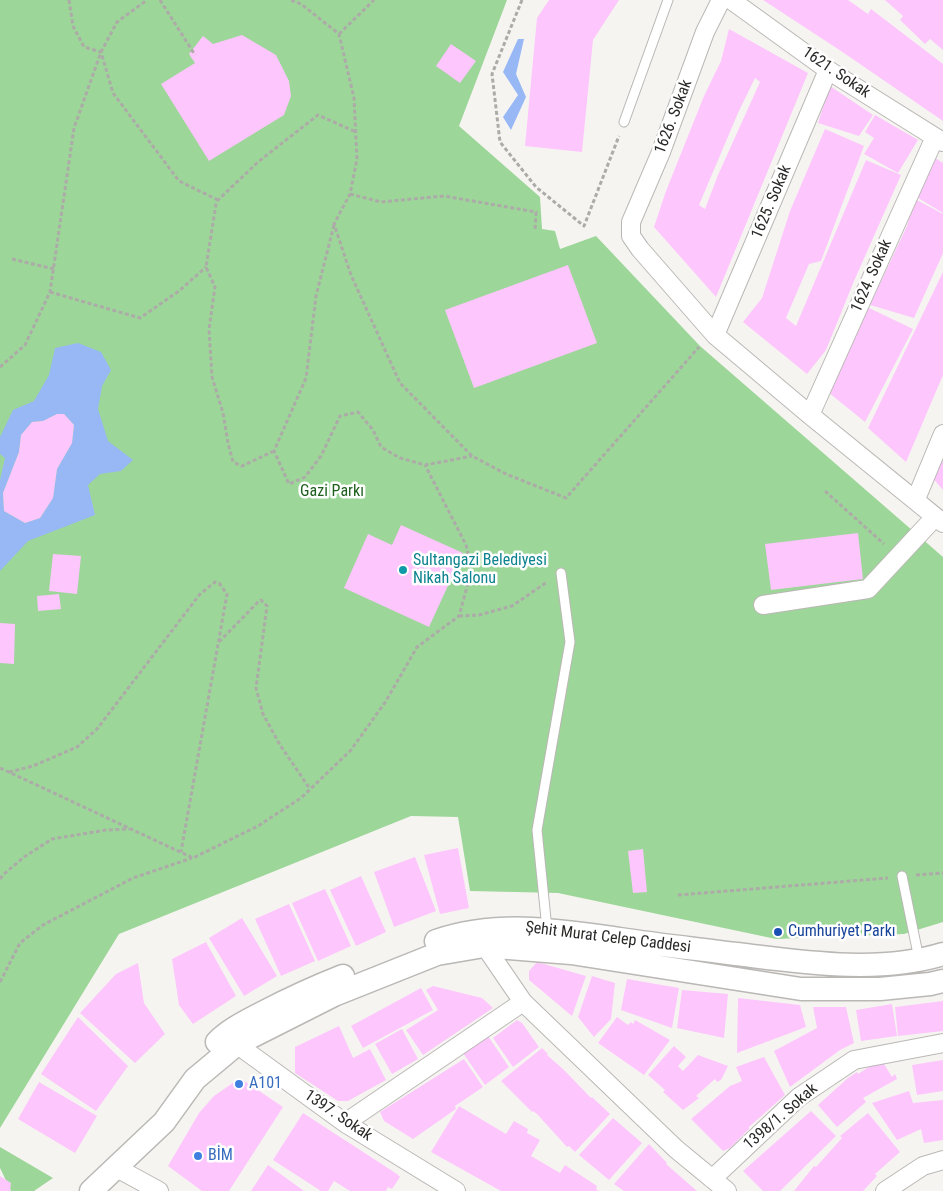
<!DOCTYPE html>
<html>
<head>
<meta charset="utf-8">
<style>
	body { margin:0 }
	canvas { display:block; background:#f6f4f1 }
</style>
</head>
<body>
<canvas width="943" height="1191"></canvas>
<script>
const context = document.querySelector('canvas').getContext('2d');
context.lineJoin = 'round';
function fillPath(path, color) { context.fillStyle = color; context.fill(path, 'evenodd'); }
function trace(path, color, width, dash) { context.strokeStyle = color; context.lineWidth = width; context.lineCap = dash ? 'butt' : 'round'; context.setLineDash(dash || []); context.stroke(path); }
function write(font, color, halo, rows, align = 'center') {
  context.font = font + ' "Roboto Condensed",sans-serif'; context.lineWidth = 5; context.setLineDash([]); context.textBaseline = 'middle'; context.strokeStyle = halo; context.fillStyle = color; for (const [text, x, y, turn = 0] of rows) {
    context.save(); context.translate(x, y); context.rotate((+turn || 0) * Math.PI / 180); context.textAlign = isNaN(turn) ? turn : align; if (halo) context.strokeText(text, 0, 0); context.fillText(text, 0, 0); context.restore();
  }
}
fillPath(new Path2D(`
	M0,0H507L459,126L540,197L542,229L555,231L560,249L596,236L700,346L943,557V922L904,934L776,939L558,893L470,891L458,817L411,816L119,934L0,1128Z
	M0,1147L53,1178L34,1191H11L0,1168Z`), '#9dd699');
fillPath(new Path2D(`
	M518,39H524L516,74L526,97L511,130L503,117L518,95L503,72Z
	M78,343L101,352L111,370L102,386L98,409L108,441L133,460L121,471L100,474L88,485L95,515L28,541L0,571V480L5,458L0,454V437L13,410L34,401L49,375L55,348ZM57,414H64L74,425L72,443L57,469L53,498L40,518L25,523L4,511L3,493L19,452L21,435L32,422L43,421Z`), '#97b8f5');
fillPath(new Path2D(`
	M549,0H619L593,40L582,152L525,146L537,18Z
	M763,0H848L868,14L871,9L943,64V121L841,51Z
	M885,0H943V50L930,39L925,44L900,20L903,16Z
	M729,29L808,73L716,297L654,227L666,191L704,96L721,61ZM755,78L760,82L718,175L705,209L699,205L738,113Z
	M242,35L276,55L289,81L291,96L284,115L209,161L161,84L195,63L189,54L203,36L213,44Z
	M451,44L476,61L460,83L436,66Z
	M830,86L873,115L859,136L818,123Z
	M875,115L918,140L898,173L864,154L874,138L865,132Z
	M825,129L864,146L821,261L809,264L786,318L796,326L866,160L901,175L854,281L826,350L807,374L743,322L762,298L790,211Z
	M935,158L943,163V213L913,195Z
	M915,199L943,214V253L914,318L870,305L907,226Z
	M568,265L597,343L474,388L445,310Z
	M943,272V375L906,462L868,428Z
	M867,307L913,329L865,422L828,392Z
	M57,414H64L74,425L72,443L57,469L53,498L40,518L25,523L4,511L3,493L19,452L21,435L32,422L43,421Z
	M943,449V490L931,476Z
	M401,525L463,553L429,627L344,588L368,534L392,545Z
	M858,533L863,579L771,590L765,544Z
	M53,554L81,556L77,594L49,591Z
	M59,594L61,609L38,611L37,596Z
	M0,623L15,624L14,664L0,663Z
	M458,848L469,908L440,914L424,855Z
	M643,849L647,892L633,893L628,851Z
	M415,857L436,911L394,927L374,872Z
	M361,876L386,932L356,946L330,890Z
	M325,889L351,946L318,961L292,903Z
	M289,904L315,961L281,976L255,919Z
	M242,918L277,976L244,996L209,938Z
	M206,942L236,996L193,1024L179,1005L172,959Z
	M537,962L586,976L572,1016L529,980V971Z
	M138,963L144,1003L165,1034L135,1063L80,1013L116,974Z
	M592,976L615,983L611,1019L594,1037L578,1017Z
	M627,979L679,988L672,1028L621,1010Z
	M433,986L482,998L493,1008L423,1055L406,1030L438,1010L426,990Z
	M421,988L433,1010L363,1048L351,1026Z
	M682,990L728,994L724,1038L677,1028Z
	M738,998L800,1005L806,1027L737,1053Z
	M943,1001V1031L898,1036L895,1007Z
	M892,1004L897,1036L861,1041L856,1010Z
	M813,1007H846L854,1043L840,1050L790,1087L774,1051L817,1028Z
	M78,1017L128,1066L96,1111L41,1074Z
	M617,1017L628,1025L631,1022L633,1024L635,1020L670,1040L644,1075L598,1043Z
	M517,1020L522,1023L539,1047L513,1067L493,1038Z
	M339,1026L353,1058L370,1049L386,1080L348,1101H338L295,1073V1047Z
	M402,1029L418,1059L392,1074L375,1044Z
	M488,1036L509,1067L485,1085L463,1053Z
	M674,1046L686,1057L678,1066L683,1071L698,1055L728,1066L721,1080L717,1082L715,1079L696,1096L699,1098L683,1110L663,1092L665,1090L648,1075Z
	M542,1048L548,1054L547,1055L564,1070L591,1098L592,1097L610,1114L575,1152L569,1146L567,1147L537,1114L533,1111L532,1112L501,1081Z
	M764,1057L785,1095L749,1127V1129L730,1148L723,1151L691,1119L730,1086L742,1081L736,1067Z
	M464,1059L483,1087L455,1106L456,1109L413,1139L384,1121L380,1112Z
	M881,1059L892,1077L895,1074L897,1079L863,1098L866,1102L837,1127L818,1105L848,1078L857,1072L858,1074Z
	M943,1060V1091L917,1095L912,1065Z
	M240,1078L283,1107L229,1191H202L168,1166L199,1113L214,1096Z
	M39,1082L97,1116L75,1153L18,1119Z
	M909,1091L913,1103L943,1100V1140L924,1143L921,1129L897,1140L872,1103Z
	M459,1106L506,1134L514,1121L528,1129L527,1133L540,1140L531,1156L560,1173L565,1165L597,1186L596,1189L599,1191H501L431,1152Z
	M811,1111L836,1136L780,1191H763L743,1171Z
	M303,1113L397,1174L400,1177L392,1189L388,1187L386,1191H350L334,1181L328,1191H321L273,1160Z
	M868,1113L900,1152L875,1174L877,1176L863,1191H794L814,1166L816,1167L842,1138L840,1136Z
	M613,1118L642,1143L609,1180L579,1155Z
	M649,1144L667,1163L666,1164L697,1191H624L614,1184Z
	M268,1165L304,1191H251Z
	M0,1176L11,1183L10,1191H0Z`), '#fdc6fc');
const service = new Path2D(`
	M624,122L668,0
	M902,876L919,959
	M547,929L537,830L570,642L561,573`);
const minor = new Path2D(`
	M721,0L705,32L661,152L631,222V236L640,249L715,335L810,415L943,523
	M731,0L828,70L943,142
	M715,335L828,70
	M810,415L935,137
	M916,499L943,434
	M763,605L868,589L935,517
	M480,939L523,1002L676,1149L727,1191
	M228,1038L345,1123L456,1191
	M345,1123L523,1002
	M115,1167L159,1191
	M712,1179L799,1097L854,1060L943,1043
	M885,1191L923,1166L943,1160`);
const tertiary = new Path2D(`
	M436,941C498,920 558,930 620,939C659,945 698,949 736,954C802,962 879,974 943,954
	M217,1042C230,1029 247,1021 262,1013C289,999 315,987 343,976
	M91,1191L164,1122L195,1079L237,1044L334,995L437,954L484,946L571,953L801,989H880L930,984L943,981`);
trace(service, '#bab8b5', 11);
trace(minor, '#bab8b5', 20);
trace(tertiary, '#bab8b5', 25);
trace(new Path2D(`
	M69,0L73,26L84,47L101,52L113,93L179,181L218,200
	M160,0L195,55
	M291,0L301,4L339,34L354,98L357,159L350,194L334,224L351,275L400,383L472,456L506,474L566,498L699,347
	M522,0L492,74L500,142L536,187L584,226L619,136
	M339,34L374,0
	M350,194L381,202L444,196L536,212L535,231
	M334,225L316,296L306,378L274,451L289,484L305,477L321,456L340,416L358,412L373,430L381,447L400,458L425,465L472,456
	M12,259L54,269
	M50,292L140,318L179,291L206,267
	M0,367L25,345L50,292L74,128L101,52L117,22L147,0
	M274,451L242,466L233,462L228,443L223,413L212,377L209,329L215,287L206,267L216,204L218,200L258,162L318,115L356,132
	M825,491L884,544
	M459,616L479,615L512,606L547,582
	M219,642L257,603L261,600L267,606L256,688L263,714L280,745L310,789
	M0,768L193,858L258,826L301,798L351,750L386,701L417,647L459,616L470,576L469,558L466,545L425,465
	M9,772L33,766L77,747L97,729L200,594L215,582L219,583L227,594L181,852
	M916,875L943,873
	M0,879L4,874L24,857L52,839L106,830L129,829
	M678,895L888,878
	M0,982L20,943L43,925L133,878L192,858`), '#acaba8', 3, [4, 2.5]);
trace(service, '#fff', 9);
trace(minor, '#fff', 18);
trace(tertiary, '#fff', 22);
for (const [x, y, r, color] of [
	[403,570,5,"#0f9aa8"],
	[778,932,5,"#1a4fb4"],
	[239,1084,5,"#3f7fe0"],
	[198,1156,5,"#3f7fe0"]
]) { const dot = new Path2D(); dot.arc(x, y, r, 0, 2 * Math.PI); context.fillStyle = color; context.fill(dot); trace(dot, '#fff', 2); }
write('16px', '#2a2928', '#fff', [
	["1621. Sokak",836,73,34],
	["1626. Sokak",674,117,-69],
	["1625. Sokak",772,202,-67],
	["1624. Sokak",872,276,-66],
	["Şehit Murat Celep Caddesi",608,938,7],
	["1397. Sokak",338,1116,34],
	["1398/1. Sokak",781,1117,-41]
]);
write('16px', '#1e601e', '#fff', [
	["Gazi Parkı",332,492]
]);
write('16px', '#0d838f', '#fff', [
	["Sultangazi Belediyesi",413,561],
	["Nikah Salonu",413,579]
], 'left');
write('16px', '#164399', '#fff', [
	["Cumhuriyet Parkı",788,932]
], 'left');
write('16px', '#366cbe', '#fff', [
	["A101",249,1084],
	["BİM",208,1156]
], 'left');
</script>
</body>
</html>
